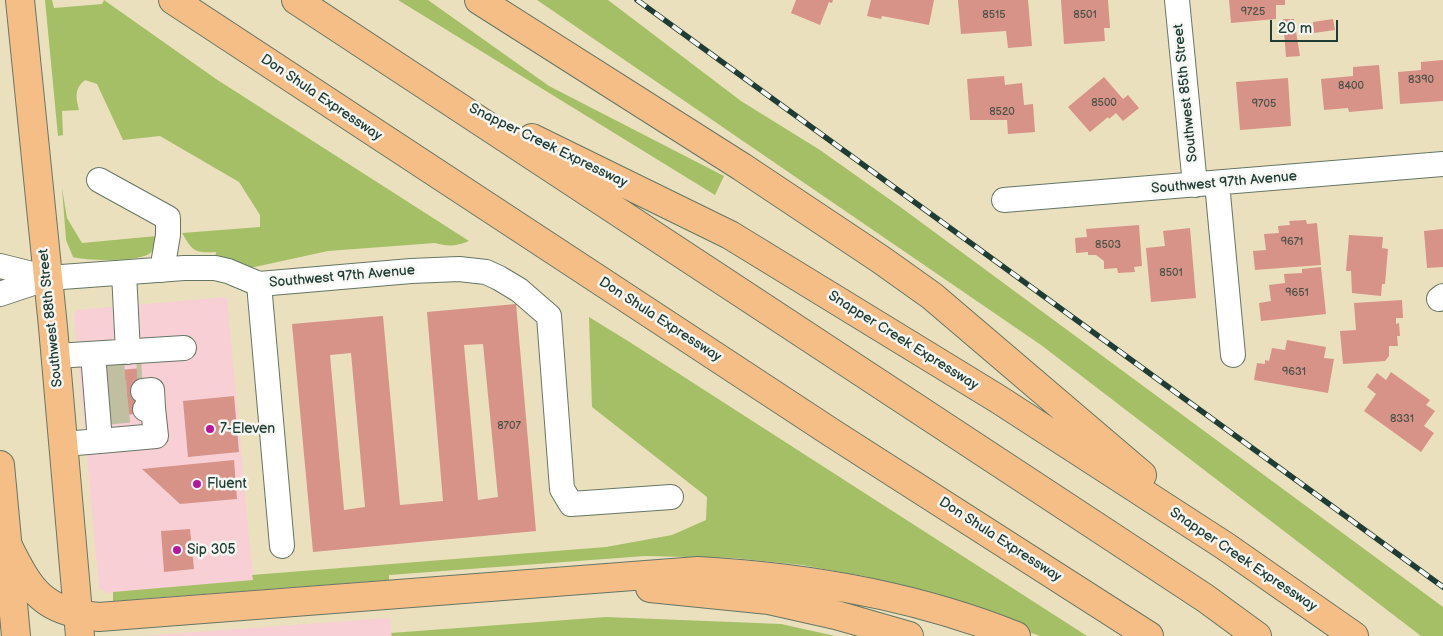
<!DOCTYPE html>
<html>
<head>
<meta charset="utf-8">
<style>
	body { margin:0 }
	#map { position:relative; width:1443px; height:636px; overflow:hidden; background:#eae0bd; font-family:"Balsamiq Sans",sans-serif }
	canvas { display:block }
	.scale { position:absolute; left:1270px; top:20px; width:68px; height:22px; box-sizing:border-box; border:2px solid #1f3d34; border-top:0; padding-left:6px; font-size:15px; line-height:18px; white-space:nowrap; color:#1f3d34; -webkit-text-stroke:4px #f6f6f2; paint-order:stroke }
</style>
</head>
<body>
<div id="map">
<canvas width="1443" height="636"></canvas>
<div class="scale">20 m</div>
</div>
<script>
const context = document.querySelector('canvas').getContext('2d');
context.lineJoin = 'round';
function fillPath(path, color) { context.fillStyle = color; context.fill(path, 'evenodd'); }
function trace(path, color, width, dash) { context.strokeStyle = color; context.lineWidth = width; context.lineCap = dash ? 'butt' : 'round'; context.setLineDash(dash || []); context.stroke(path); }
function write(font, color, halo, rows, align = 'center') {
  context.font = font + ' "Balsamiq Sans",sans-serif'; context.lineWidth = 5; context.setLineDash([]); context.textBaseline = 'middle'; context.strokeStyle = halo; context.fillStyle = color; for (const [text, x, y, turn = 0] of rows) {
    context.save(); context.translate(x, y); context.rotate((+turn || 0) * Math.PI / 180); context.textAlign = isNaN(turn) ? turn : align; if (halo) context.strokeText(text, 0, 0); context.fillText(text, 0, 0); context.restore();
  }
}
fillPath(new Path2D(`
	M227,297L253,580L107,593L99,588L74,316L76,310Z
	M390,618L392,636H141Z`), '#f7cfd5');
fillPath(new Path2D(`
	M45,0H52L54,8L102,4L104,0L216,79L469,241C457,246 448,247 435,243L328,251L250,268L215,260L216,252C195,253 193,252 182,233L260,227V215L239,182L160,136L123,140L97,84L85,80C74,89 76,97 79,110L62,111L63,135L58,136Z
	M398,0H428L549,86L724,176L715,195Z
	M537,0H608L741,101L820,150L899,206L1443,607V636H1421L1041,345Z
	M62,188L67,218L82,243L157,236C156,242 155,250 149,254C136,262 88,261 73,257L66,240Z
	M589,317L628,341L1087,636H1040L911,590L868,577L802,565L734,558L645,556L389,575V580L113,601V592L253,580L252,575L606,547L672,535L706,520L707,497L592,407Z
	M606,617L781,624L835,636H392L391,633Z`), '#a4bf66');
fillPath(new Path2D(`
	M796,0H833L832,3L829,2L820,25L791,13Z
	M871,0H934L929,25L882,16L881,19L867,16Z
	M958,0H1028L1032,46L1008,48L1006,31L961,34Z
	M1061,0H1108L1110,28H1104L1105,41L1064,44Z
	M1229,0H1285V5H1276V19L1231,23Z
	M1283,19H1294L1300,56L1286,57Z
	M1333,19L1335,30L1314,33L1313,22Z
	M1443,60V101L1400,104L1398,72L1421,70V62Z
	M1379,65L1383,109L1349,112L1348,108L1324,110L1321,79L1353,76V67Z
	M1004,76L1005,85L1022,83L1024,105L1033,104L1035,132L1008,134L1007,120H970L967,79Z
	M1104,77L1123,99L1128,95L1139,108L1123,121L1116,113L1109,119L1108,117L1090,132L1068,107Z
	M1288,78L1291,126L1240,130L1236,82Z
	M1306,220L1307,224L1317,223L1321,265L1255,270L1253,251L1266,250L1264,234L1279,233L1278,226L1290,225L1289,221Z
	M1139,225L1142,266L1134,267L1135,272L1118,273L1117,268L1104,269V261L1096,255H1088V252L1076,253L1075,238L1087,237L1086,229Z
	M1190,228L1196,298L1151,302L1146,248L1165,246L1163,231Z
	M1443,229V267L1427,268L1424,231Z
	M1349,235L1383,237L1382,248L1388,249L1385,284H1382L1381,296L1352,293L1351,271H1346Z
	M1321,267L1326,314L1261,321L1259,303L1271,301L1269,285L1285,283L1284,274L1302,273V269Z
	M1402,300L1403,318H1396V324L1399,323L1400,336H1397L1398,346H1389V356L1385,361L1343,364L1340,331L1356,330L1354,303Z
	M516,304L536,531L313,552L292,324L383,316L400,505L443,501L427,312ZM483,344L498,497L478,500L464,345ZM351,353L365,507L344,510L330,355Z
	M1287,340L1326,347L1324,358L1334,359L1328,393L1254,380L1257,363L1265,364V360L1269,361L1272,348L1285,350Z
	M141,368L145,413L105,417L101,372Z
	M1391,372L1430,400L1426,405L1435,411L1424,426L1434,433L1421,452L1364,411L1376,394L1367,387L1377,373L1386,380Z
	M234,396L239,452L188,457L183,401Z
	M234,460L237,499L180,504L142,469Z
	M190,529L194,569L164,572L161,531Z`), '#d79387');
trace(new Path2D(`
	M101,376L142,374
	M103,393L143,391
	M105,413L145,409`), '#c1bfa2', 24, [24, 12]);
const minor = new Path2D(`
	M1177,0L1195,185
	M99,180L168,218V235L162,270
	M1217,183L1233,355
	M1004,200L1443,164
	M0,266L48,278
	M124,273L128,352
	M259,284L282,546
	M0,294L48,278L184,268H215L228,271L259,284L411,271L459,269L486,272L499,278L519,290L549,316L562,489L571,504L671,497
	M1439,299L1443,296
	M56,356L184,348
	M143,391L152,390L153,408
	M100,441L156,436L153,408L145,409
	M64,444L100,441L93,354`);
const major = new Path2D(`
	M20,0L53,327L80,636
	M0,465L16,636`);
const highway = new Path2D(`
	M173,0L832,433L1149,636
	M296,0L1205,598L1257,636
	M479,0L742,167L880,259L932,296L1142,475
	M532,138L730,235L998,399L1225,546L1354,636
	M7,544C31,592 42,611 99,617L698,571C807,577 914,595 1016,636
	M650,588L769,600L836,615L909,636`);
trace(minor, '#667664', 26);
trace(major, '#667664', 30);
trace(highway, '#667664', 30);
trace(minor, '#fff', 24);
trace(major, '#f6be87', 28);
trace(highway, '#f6be87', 28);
const rail = new Path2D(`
	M637,0L1443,587`);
trace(rail, '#1f3d34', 5.5);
trace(rail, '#f6f6f2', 4, [11]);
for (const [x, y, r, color] of [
	[210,429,5,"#b5179e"],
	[197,484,5,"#b5179e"],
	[177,550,5,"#b5179e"]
]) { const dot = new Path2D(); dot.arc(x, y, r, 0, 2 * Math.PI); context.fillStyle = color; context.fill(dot); trace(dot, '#f6f6f2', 2); }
write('11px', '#4d5249', null, [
	["9725",1253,12],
	["8515",994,15],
	["8501",1085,15],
	["8390",1421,80],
	["8400",1351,86],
	["8500",1104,103],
	["9705",1264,104],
	["8520",1002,112],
	["9671",1292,242],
	["8503",1108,245],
	["8501",1171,273],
	["9651",1297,293],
	["9631",1294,372],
	["8331",1402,419],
	["8707",509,426]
]);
write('14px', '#1f3d34', '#f6f6f2', [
	["Southwest 85th Street",1186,93,-96],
	["Don Shula Expressway",321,98,34],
	["Snapper Creek Expressway",548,146,26],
	["Southwest 97th Avenue",1224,183,-5],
	["Southwest 97th Avenue",342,277,-5],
	["Southwest 88th Street",51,318,-96],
	["Don Shula Expressway",660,320,33],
	["Snapper Creek Expressway",903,341,32],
	["Don Shula Expressway",1000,540,33],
	["Snapper Creek Expressway",1243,560,34]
]);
write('14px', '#1f3d34', '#f6f6f2', [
	["7-Eleven",220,429],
	["Fluent",207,484],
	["Sip 305",187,550]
], 'left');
</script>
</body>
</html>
